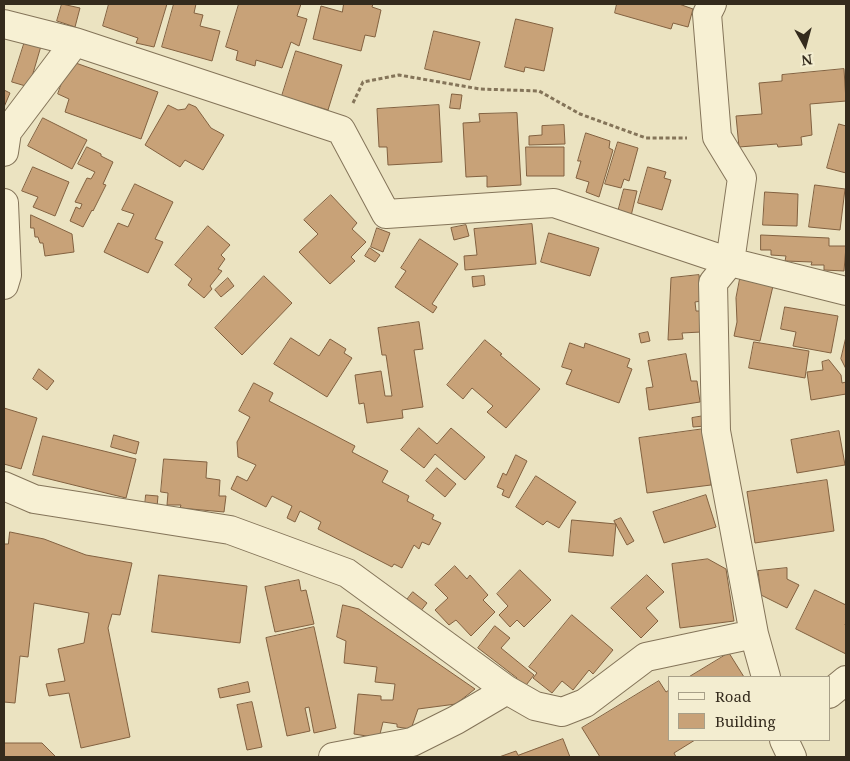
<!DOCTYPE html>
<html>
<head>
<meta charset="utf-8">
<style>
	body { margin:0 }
	#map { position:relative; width:850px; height:761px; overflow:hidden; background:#ebe3c1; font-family:"Noto Serif",serif }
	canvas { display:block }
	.frame { position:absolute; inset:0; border:5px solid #342b1d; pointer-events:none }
	.legend { position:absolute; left:668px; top:676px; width:162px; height:65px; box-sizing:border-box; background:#f3edd0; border:1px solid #a79f88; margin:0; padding:6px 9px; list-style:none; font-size:15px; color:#342b1d }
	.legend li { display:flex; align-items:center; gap:10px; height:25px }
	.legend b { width:25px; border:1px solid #a79f88 }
	.north { position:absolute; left:780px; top:20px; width:50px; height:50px; -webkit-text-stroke:4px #f3edd0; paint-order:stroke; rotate:173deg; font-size:14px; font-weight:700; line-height:20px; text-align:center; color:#342b1d }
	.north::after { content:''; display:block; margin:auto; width:18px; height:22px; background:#342b1d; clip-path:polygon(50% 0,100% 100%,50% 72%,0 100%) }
</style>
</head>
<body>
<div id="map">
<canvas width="850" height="761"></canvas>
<div class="frame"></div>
<ul class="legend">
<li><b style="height:6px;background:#f7f0d3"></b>Road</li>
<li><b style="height:14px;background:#c8a278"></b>Building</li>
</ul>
<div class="north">N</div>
</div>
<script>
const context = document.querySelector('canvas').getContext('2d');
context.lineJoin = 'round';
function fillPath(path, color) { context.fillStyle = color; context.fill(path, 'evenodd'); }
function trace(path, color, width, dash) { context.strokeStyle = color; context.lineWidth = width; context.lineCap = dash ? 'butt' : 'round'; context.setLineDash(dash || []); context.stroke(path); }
const building = new Path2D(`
	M62,4L80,8L75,27L57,21Z
	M109,4H167L154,47L136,43L138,38L103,26Z
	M174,4H196L194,13L203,15L200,26L220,31L212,61L162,47Z
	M239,4H301L297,16L307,19L299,46L291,42L282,68L256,60L255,66L236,60L238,51L226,47Z
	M344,4H373L372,7L381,10L375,37L365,35L361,51L313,39L321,6L342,12Z
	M617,4H679L693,9L688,27L673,23L671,29L615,13Z
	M516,19L553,28L544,71L525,67L524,72L505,67Z
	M434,31L480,42L470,80L425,69Z
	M25,41L41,46L29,87L12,82Z
	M296,51L342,65L328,110L282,96Z
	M70,61L158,92L141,139L65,112L69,99L58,94Z
	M844,69L846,101L810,104L812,135L801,137L802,145L778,147L777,144L739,147L736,116L762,114L759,83L782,81V75Z
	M4,90L10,93L4,107Z
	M452,94L462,95L460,109L450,108Z
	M189,104L196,107L211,128L224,135L203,170L185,160L180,167L145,145L168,105L178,110L185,109Z
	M439,105L442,162L388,165L387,147H379L377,109Z
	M517,113L521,185L487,187V176L466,177L463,123L480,122L479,114Z
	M43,118L87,140L72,169L28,146Z
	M839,124L846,126V173L827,168Z
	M564,125L565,144L529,145V136L542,135V126Z
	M586,133L610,141L609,148L613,150L599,197L586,192L589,182L576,178L581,161H578Z
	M618,142L638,148L629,181L624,179L621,188L605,184Z
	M87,147L101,154V156L113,162L103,184L106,185L93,211L92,210L83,227L70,221L76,207L80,209L82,204L75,202L87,178L91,179L95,172L78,164Z
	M526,147H564V176H527Z
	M33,167L69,182L55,216L33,207L38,197L22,191Z
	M648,167L666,172L664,178L671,180L662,210L638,203Z
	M135,184L173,202L155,239L163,242L148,273L104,252L118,223L128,227L134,214L122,210Z
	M815,185L845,189L840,230L809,227Z
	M624,189L637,191L631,216L618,212Z
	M765,192L798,194L797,226L763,225Z
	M331,195L357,223L352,229L366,242L351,257L355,261L330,284L299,252L318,234L304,220Z
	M31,215L72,234L74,252L45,256L43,243H40L38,237H35L34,228H31Z
	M532,224L536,264L465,270L464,256L477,255L474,229Z
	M466,225L469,236L454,240L451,228Z
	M208,226L230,245L221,255L225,259L218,269L222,271L210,286L212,289L204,298L188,285L192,279L175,265Z
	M377,228L390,233L383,252L371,247Z
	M549,233L599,248L590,276L541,262Z
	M761,235L829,238V246H846L844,271L824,270V265H811L812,262L785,261L786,256L771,255V250H761Z
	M420,239L458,264L432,304L437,307L433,313L395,287L406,271L401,268Z
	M370,248L380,255L375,262L365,256Z
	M699,275L701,301L695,302L696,311H700L701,332L682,333L683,339L668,340L671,278Z
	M264,276L292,303L242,355L215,328Z
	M484,276L485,285L473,287L472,277Z
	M228,278L234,286L221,297L215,290Z
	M740,279L773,286L760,341L734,336L737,322L736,298Z
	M785,307L838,316L831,353L793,346L796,332L781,329Z
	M419,322L423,349L414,350L423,407L402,410L403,418L367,423L364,403L359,404L355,375L381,371L385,396H392L386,355H382L378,328Z
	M648,332L650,341L641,343L639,334Z
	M846,337V369L841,359Z
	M291,338L319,356L330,339L346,349L344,353L352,358L327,397L274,364Z
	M485,340L502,354L500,355L540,389L506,428L487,412L493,406L472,388L463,399L447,385Z
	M754,342L809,351L805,378L749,368Z
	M570,343L584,348L585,343L630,359L627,367L632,369L619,403L566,384L572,370L562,367Z
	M686,354L691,381H697L700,402L649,410L646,388L653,387L648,361Z
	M829,360L841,375L842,383L846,382V394L811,400L807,372L823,370L822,362Z
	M39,369L54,381L47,390L33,379Z
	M254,383L273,393L269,401L355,446L352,452L388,471L382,482L409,496L407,501L434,515L432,519L441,523L429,545L422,542L419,549L414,545L402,568L394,564L392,567L318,529L321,522L300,511L295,522L287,518L292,506L272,496L266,507L231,489L237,476L247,481L256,465L238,457L237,442L250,417L239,411Z
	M4,408L37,418L21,469L4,464Z
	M704,416L705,426L693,427L692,418Z
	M419,428L437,444L451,428L485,457L465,480L435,454L424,468L401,450Z
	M704,429L711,485L647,493L639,438Z
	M839,431L845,465L797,473L791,440Z
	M114,435L139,442L136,454L111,447Z
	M43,436L136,459L126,498L33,475Z
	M516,455L527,461L509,498L502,495L504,490L497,487L503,473L506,475Z
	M164,459L207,462L206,478L220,480L219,496H226L224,512L180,508L181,505H167L168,493L161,492Z
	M437,468L456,484L445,497L426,481Z
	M536,476L576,502L559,528L547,521L543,525L516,507Z
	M827,480L834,531L755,543L747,492Z
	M146,495L158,496L157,507L145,506Z
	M706,495L716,527L664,543L653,512Z
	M621,518L634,541L627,545L614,521Z
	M572,520L616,524L613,556L569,552Z
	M10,532L44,539L86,555L132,563L120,615L112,614L108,628L130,737L81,748L69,693L49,696L46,684L65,681L58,649L84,643L89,613L34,603L28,657L20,656L15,703L4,702V544H8Z
	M708,559L726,569L734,621L680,628L672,564Z
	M455,566L467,579L470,575L488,595L483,600L495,612L471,636L456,620L449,625L435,610L448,598L435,585Z
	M787,568V579L799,585L787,608L761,595L758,571Z
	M520,570L551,600L524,627L517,620L510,627L499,615L508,606L497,594Z
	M159,575L247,586L240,643L152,632Z
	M647,575L664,592L646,608L658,621L641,638L611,608Z
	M299,580L301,591L306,590L314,624L275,632L265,587Z
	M815,590L846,605V622L845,625L846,626V654L796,629Z
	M413,592L427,603L420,612L406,601Z
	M343,605L359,609L475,689L456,704L418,709L411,729L397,727V724L383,722L379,738L354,734L358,694L381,696V700H393L395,684L375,682L377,667L344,663L346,641L337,637Z
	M572,615L613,650L593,674L589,670L573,690L562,681L552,693L533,678L537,673L529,667Z
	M495,626L510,638L501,648L534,675L523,689L514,682L517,678L478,648Z
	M314,627L336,728L314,733L309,707L305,708L310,731L287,736L266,638Z
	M729,653L744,677H689Z
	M659,681L666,692L669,690V740H695L674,753L676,757H600L582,728Z
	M248,682L250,692L220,698L218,689Z
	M252,702L262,747L247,750L237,705Z
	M563,739L570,757H499L516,751L518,755Z
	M4,743H42L56,757H4Z`);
fillPath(building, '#c8a278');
trace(building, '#826140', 1);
const minor = new Path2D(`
	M712,4L707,14L717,137L742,178L730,262L713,283L716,431L754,634L766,677
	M4,24L75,42L341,130L386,214L554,203L730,262L846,291
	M4,152L7,132L75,42
	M4,203L7,275L4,285
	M4,486L34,499L230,530L347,573L507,690L535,706L562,712L585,703L646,657L754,634
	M829,694L846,680
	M784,740L792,757
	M333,757L412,742L456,720L507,690`);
trace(minor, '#847459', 30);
trace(new Path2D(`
	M353,103L363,82L399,75L480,89L539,91L580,114L646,138H687`), '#847459', 3, [4, 2.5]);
trace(minor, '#f7f0d3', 28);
</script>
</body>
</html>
